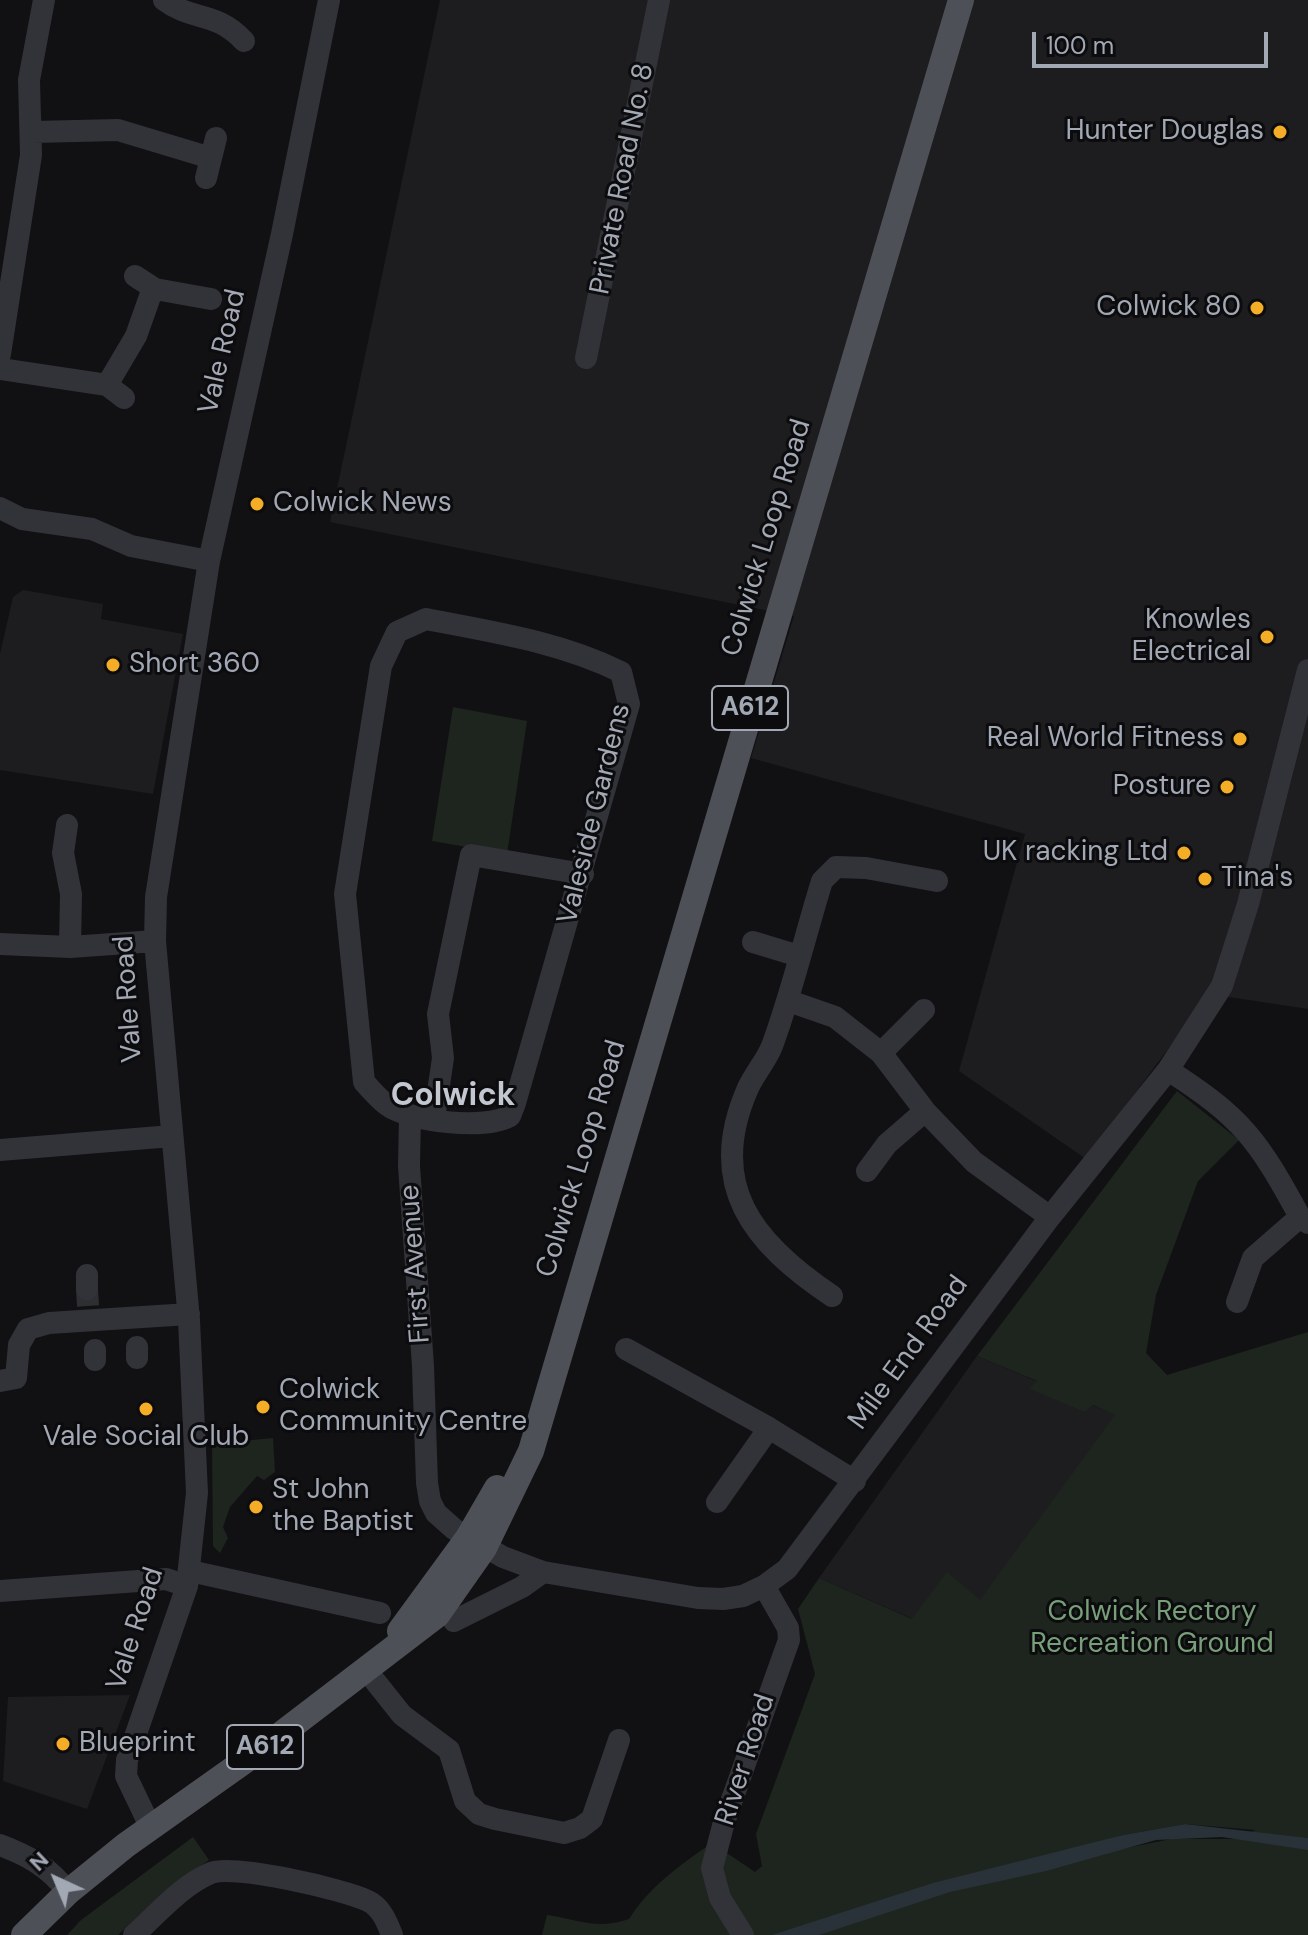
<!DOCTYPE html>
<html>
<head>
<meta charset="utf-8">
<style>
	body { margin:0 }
	#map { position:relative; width:1308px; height:1935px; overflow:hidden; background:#111113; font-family:"DM Sans",sans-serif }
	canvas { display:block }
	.north { position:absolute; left:16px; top:1839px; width:80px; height:80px; -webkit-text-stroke:6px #0c0c0e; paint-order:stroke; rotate:316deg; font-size:22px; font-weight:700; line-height:32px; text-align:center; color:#a2a8b4 }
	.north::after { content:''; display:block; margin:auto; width:28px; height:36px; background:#a2a8b4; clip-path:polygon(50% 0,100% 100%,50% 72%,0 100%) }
	.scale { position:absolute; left:1032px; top:32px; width:236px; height:36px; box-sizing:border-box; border:4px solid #a2a8b4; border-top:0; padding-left:10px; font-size:24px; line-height:28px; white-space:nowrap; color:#a2a8b4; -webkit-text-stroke:6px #0c0c0e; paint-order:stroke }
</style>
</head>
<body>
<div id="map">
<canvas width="1308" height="1935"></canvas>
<div class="north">N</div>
<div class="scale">100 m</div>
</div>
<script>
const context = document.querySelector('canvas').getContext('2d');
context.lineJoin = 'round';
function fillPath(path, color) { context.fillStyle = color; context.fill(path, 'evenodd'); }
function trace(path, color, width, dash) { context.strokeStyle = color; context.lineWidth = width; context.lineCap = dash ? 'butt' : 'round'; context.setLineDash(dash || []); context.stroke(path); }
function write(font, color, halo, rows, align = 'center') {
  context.font = font + ' "DM Sans",sans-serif'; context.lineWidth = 6; context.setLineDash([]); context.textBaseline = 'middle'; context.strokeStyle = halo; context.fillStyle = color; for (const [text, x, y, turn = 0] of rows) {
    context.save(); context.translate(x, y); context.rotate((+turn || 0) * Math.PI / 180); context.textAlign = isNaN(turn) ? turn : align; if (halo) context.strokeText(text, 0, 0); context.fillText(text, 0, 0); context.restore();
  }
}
fillPath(new Path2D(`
	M440,0H1308V1009L1209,994L1086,1159L959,1071L1025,834L751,758L794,616L330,522Z
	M23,590L103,604L101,619L183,634L153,794L0,770V654L13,597Z
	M977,1356L1116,1415L980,1601L913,1619L819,1578Z
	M130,1695L87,1809L3,1781L8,1697Z`), '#1d1d20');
fillPath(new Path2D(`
	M453,707L527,721L507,854L432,841Z
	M1177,1091L1239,1140L1198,1181L1156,1295L1146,1353L1167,1375L1308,1332V1935H542L547,1915C580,1920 596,1930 629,1919C650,1886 680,1865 712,1843L755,1872L762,1866L756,1834L815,1674L798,1609L819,1578L912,1619L947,1572L980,1600L1115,1415L1093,1405L1085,1412L1030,1389L1037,1381L977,1356ZM1185,1824L1255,1830L1239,1839H1171L1117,1850L1059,1853L1123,1835Z
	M273,1438L275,1472L264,1480L257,1476L230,1507L223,1527L228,1538L220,1553L213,1546L212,1444Z
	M193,1837L209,1860L160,1896L118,1935H67L81,1920Z`), '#1d251e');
fillPath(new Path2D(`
	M1185,1824L1308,1838V1850L1222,1837L1156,1840L1046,1871L950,1892L819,1935H772L933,1883L1123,1835Z`), '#293238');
trace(new Path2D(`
	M87,1289L88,1306`), '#2e2f33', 22, [22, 11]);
trace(new Path2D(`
	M164,0C193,22 215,10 244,41
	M33,132L118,130L211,158
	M206,178L216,138
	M135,276L155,289L211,299
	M0,354L31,155L29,80L44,0
	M586,358L659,0
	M0,369L107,385L124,398
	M107,385L136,336L153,288
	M0,508L22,519L92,529L131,546L209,561
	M426,619C493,632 560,642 621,672L629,704L515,1103L510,1116C484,1130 411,1122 387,1105C379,1099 371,1090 364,1082L345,894L381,666L397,632Z
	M67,825L63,853L71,894L70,947
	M753,942L799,956
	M0,944L70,947L155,941
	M789,1001L835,1017L881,1053L925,1111L974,1162L1050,1217
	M881,1053L924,1010
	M1168,1070C1243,1118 1258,1140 1300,1217L1308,1223
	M410,1116L409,1166L423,1366L427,1483L430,1501L436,1513L454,1529L503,1557L543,1572L698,1598L723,1599L743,1596L764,1586L787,1569L1050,1217L1168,1070L1222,986L1248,904L1308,670
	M434,1119L443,1058L438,1014L471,855L583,874
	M0,1150L172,1136
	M867,1171L887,1144L925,1111
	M87,1275V1289
	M832,1296C753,1243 705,1185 748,1088C755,1073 766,1061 772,1046C792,992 805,936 822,881L836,867L866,868L937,881
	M1237,1302L1253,1258L1300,1217
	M137,1347V1358
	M626,1349L769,1428L855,1481
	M95,1350V1360
	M0,1381L16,1378L19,1345L28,1329L49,1323L189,1314
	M717,1502L769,1428
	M190,1571L380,1613
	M0,1591L166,1579L187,1586
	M454,1621L522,1587L543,1572
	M367,1671L402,1715L449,1750L465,1801L479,1814L495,1819L564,1833L580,1828L592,1819L619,1740
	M150,1826L126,1776L127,1760L187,1586L197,1493L189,1320L155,941L156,897L209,561L282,234L329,0
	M0,1845C29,1856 49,1867 68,1892
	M134,1935C156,1915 183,1884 211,1873C233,1864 344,1889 368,1901C381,1907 387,1922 392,1935
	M743,1935L720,1898L712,1868L724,1822L789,1640L788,1628L764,1586`), '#323338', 22);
trace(new Path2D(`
	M400,1631L468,1538L497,1488
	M24,1935L68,1892L126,1845L267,1745L437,1615L484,1548L531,1451L961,0`), '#4e5057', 26);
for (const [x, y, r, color] of [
	[1280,132,8,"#f4ad27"],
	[1257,308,8,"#f4ad27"],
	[257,504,8,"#f4ad27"],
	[1267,637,8,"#f4ad27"],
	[113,665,8,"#f4ad27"],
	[1240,739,8,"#f4ad27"],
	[1227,787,8,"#f4ad27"],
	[1184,853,8,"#f4ad27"],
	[1205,879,8,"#f4ad27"],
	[263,1407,8,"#f4ad27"],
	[146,1409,8,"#f4ad27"],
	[256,1507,8,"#f4ad27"],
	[63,1744,8,"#f4ad27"]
]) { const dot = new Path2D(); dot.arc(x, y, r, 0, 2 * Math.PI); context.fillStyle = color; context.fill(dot); trace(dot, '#0c0c0e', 3); }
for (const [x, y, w] of [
	[750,708,76],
	[265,1747,76]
]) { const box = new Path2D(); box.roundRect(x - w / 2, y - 22, w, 44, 6); context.fillStyle = '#0c0c0e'; context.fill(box); trace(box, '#a2a8b4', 2); }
write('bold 26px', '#a2a8b4', null, [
	["A612",750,708],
	["A612",265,1747]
]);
write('28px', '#a2a8b4', '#0c0c0e', [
	["Hunter Douglas",1264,132],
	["Colwick 80",1241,308],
	["Colwick News",273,504,"left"],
	["Knowles",1251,621],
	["Electrical",1251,653],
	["Short 360",129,665,"left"],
	["Real World Fitness",1224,739],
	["Posture",1211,787],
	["UK racking Ltd",1168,853],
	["Tina's",1221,879,"left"],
	["Colwick",279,1391,"left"],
	["Community Centre",279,1423,"left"],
	["Vale Social Club",146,1438,"center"],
	["St John",272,1491,"left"],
	["the Baptist",272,1523,"left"],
	["Blueprint",79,1744,"left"]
], 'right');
write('28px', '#a2a8b4', '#0c0c0e', [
	["Private Road No. 8",623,179,-79],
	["Vale Road",223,352,-77],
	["Colwick Loop Road",767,538,-73],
	["Valeside Gardens",595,814,-76],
	["Vale Road",129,999,-94],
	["Colwick Loop Road",582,1159,-73],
	["First Avenue",416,1264,-94],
	["Mile End Road",909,1353,-54],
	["Vale Road",136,1629,-72],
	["River Road",746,1760,-72]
]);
write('28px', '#789f7a', '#0c0c0e', [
	["Colwick Rectory",1152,1613],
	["Recreation Ground",1152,1645]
]);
write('bold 32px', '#c3c7d0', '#0c0c0e', [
	["Colwick",453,1097]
]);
</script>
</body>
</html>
